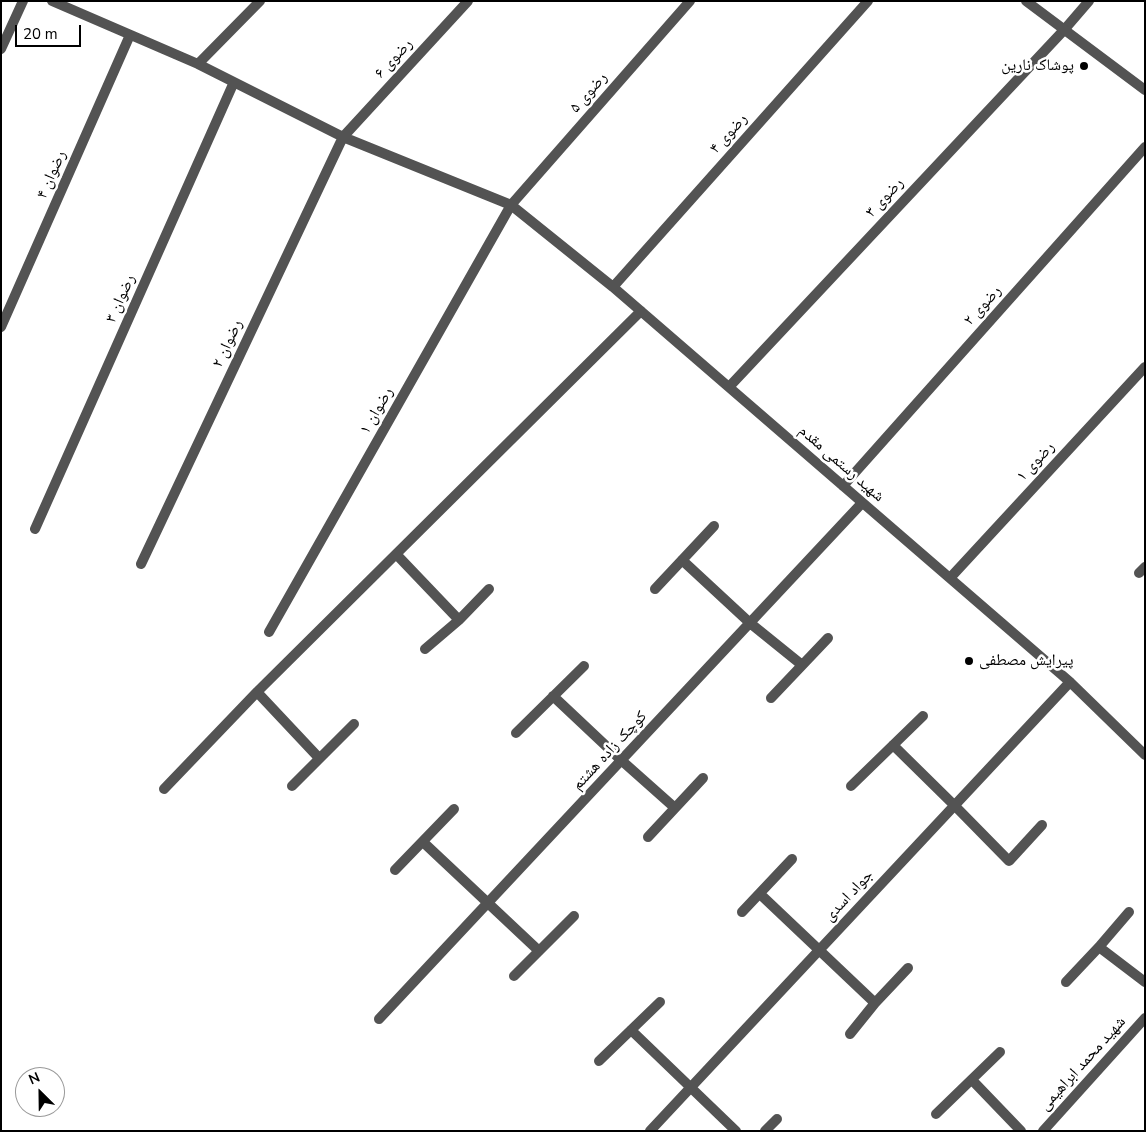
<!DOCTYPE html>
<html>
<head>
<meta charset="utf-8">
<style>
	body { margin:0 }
	#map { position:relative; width:1146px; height:1132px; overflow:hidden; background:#fff; font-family:"Nunito Sans",sans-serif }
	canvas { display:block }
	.frame { position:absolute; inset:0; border:2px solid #000; pointer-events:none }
	.north { position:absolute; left:15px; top:1067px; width:50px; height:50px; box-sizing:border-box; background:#fff; border:1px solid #999; border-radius:50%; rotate:337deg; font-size:14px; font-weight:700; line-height:20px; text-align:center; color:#000 }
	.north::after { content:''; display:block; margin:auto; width:18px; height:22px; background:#000; clip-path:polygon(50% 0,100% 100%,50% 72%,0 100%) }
	.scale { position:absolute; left:15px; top:25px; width:66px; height:22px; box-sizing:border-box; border:2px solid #000; border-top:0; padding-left:6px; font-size:15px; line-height:18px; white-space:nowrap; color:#000; -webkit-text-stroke:4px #fff; paint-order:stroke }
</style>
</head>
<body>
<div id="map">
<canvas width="1146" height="1132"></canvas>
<div class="frame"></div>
<div class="north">N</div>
<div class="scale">20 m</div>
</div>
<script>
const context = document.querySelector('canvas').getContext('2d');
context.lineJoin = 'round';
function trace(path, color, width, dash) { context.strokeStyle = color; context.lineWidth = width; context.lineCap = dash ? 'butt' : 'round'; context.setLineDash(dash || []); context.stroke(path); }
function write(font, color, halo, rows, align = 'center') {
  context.font = font + ' "Nunito Sans","Noto Naskh Arabic",sans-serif'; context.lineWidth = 5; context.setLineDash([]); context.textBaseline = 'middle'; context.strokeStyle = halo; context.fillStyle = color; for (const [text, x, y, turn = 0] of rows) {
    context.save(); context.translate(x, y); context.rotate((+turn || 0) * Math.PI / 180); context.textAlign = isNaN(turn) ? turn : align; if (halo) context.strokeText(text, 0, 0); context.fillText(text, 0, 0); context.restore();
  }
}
trace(new Path2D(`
	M52,1L198,64L343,137L511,205L613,287L1070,682L1145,755
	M1,49L23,1
	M198,64L260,1
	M613,287L868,1
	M1,327L130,35
	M729,387L1064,30L1089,1
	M843,486L1145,147
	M35,529L234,82
	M396,554L459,620
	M682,560L750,623L802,665
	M141,564L343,137L468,1
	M1139,573L1145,567
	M950,578L1145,367
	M655,589L714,526
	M269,632L511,205L690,1
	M425,649L459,620L489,589
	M257,692L319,758
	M553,696L621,760L675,808
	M771,698L828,638
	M516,733L584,666
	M893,745L955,806L1009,861L1042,825
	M292,786L354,724
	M851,786L923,716
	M164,789L257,692L641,311
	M648,837L703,778
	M423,842L539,951
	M395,870L454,809
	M760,894L875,1003
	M742,912L792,859
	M1099,947L1145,982
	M514,976L574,916
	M1066,982L1099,947L1129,912
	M379,1019L862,503
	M631,1030L736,1131
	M850,1034L875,1003L908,968
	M599,1061L660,1002
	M972,1080L1021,1131
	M936,1114L1000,1052
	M650,1131L1070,682
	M765,1131L777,1119
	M1043,1131L1145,1018`), '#535353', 10);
trace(new Path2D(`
	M1026,1L1145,90`), '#535353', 10);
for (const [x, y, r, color] of [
	[1084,66,5,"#000"],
	[969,661,5,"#000"]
]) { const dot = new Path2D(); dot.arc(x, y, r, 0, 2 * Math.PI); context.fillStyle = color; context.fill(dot); trace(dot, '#fff', 2); }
write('16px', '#000', '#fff', [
	["رضوی ۶",394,59,-47],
	["رضوی ۵",589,93,-49],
	["رضوی ۴",729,134,-48],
	["رضوان ۴",52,175,-66],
	["رضوی ۳",885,198,-47],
	["رضوان ۳",121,299,-66],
	["رضوی ۲",983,306,-48],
	["رضوان ۲",228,344,-65],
	["رضوان ۱",377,411,-60],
	["رضوی ۱",1036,462,-47],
	["شهید رستمی مقدم",841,464,41],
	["کوچک زاده هشتم",610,751,-47],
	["جواد اسدی",849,896,-47],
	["شهید محمد ابراهیمی",1083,1064,-48]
]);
write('16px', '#000', '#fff', [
	["پوشاک نارین",1074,66],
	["پیرایش مصطفی",979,661,"left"]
], 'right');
</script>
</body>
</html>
